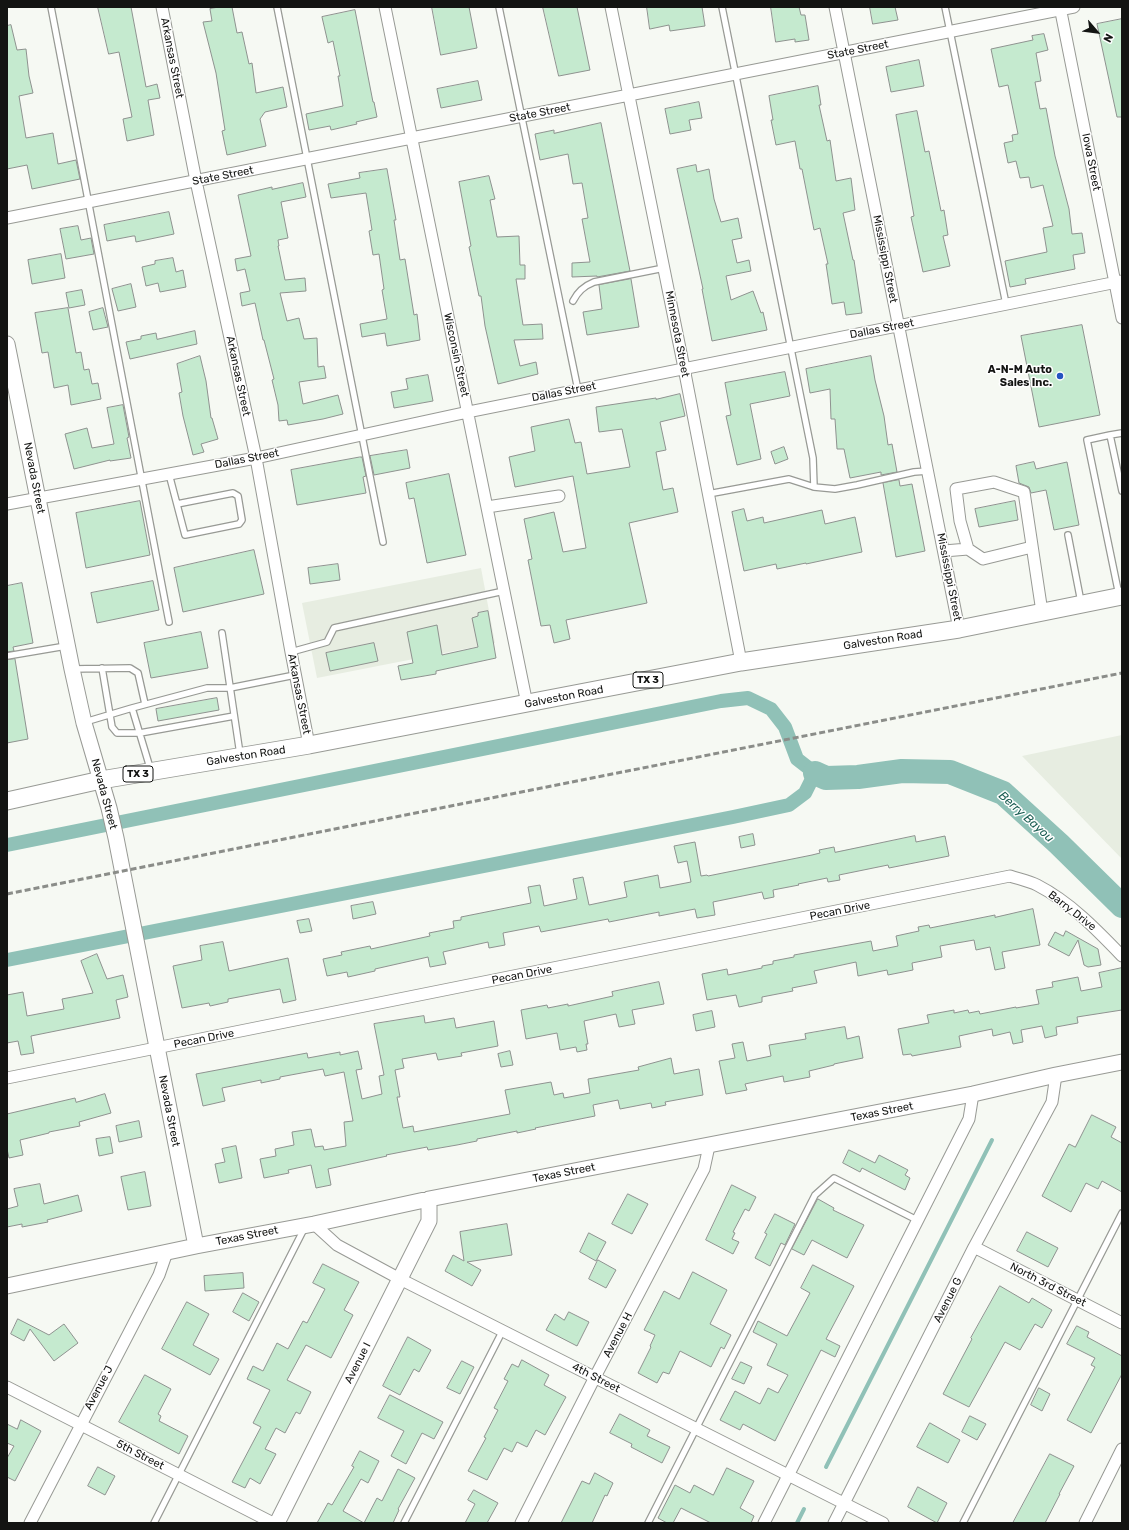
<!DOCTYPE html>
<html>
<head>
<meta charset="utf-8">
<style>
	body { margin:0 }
	#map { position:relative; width:1129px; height:1530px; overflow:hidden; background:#f6f9f3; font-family:Rubik,sans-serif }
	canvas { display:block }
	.frame { position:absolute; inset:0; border:8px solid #131412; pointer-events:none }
	.north { position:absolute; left:1077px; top:12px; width:40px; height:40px; -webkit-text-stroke:3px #fff; paint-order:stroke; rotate:118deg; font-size:11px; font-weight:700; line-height:16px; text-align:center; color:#131412 }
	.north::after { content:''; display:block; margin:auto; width:14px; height:18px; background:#131412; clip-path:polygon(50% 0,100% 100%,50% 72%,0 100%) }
</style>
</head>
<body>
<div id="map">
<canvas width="1129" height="1530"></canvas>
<div class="frame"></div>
<div class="north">N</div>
</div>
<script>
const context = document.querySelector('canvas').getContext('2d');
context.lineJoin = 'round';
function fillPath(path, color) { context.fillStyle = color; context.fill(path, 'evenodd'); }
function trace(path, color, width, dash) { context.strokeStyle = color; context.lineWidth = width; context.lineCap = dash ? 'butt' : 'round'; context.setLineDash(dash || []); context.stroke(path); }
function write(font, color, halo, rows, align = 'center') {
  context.font = font + ' Rubik,sans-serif'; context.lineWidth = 3; context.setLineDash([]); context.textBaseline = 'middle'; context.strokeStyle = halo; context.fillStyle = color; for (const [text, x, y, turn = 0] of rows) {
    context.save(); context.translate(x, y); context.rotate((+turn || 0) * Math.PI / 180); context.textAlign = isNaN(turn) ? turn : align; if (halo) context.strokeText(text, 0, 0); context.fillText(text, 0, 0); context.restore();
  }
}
fillPath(new Path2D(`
	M481,568L495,643L317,678L302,603Z
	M1122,735V859L1022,756Z`), '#e7ede1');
trace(new Path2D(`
	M826,1467L992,1140
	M797,1523L804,1509`), '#90c1b7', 4);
trace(new Path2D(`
	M7,845L721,701L748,698L771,709L785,727L797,759L815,773L805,793L789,805L733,817L7,960`), '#90c1b7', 14);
trace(new Path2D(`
	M815,773L826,778L858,777L902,771L950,772L1003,793L1059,844L1122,906`), '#90c1b7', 24);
const building = new Path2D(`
	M98,7H131L146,87L157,84L160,98L148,100L154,135L127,141L123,119L132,117L119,52L109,54Z
	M219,7H232L237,33L242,32L249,64L252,63L256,93L283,87L287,107L265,112L260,119L266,146L227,155L222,131L225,130L216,73L203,22L212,21L210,9Z
	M432,7H469L477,48L441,55Z
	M543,7H577L590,70L559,76Z
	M647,7H702L705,26L670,31L669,25L650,29Z
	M771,7H799L801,15H805L809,40L795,42V39L776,42Z
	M870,7H895L898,20L873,24Z
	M355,10L373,102H374L377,117L356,122L357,124L331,130L330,126L309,130L306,114L343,106L338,76H340L333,41L328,43L322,17Z
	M1122,19V117H1117L1097,24Z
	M11,25L17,50L26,49L29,76L33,93L19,96L26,138L53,133L58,164L76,160L80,179L32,189L27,165L7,169V26Z
	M1044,34L1048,50L1036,53L1041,81L1035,82L1040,109L1046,108L1055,156L1069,209L1072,234L1082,233L1085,253L1073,255L1075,269L1025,279L1026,284L1010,287L1005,261L1047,252L1043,228L1053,226L1043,185L1031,188L1029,177L1020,178L1016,161L1008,163L1004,143L1013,141L1012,135L1018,134L1008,85L999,87L991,49L1033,40L1032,36Z
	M919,60L924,86L891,92L886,67Z
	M478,81L482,100L441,108L437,89Z
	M818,86L821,105H819L827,141L830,140L836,181L851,178L855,210L843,213L853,260H854L862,313L846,315L844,302L832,304L826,264H828L820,228L814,230L802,169H800L795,141L776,145L771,120H773L769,96Z
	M699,102L702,118L689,120L691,130L670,134L665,109Z
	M917,111L925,152L929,151L941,211L944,210L948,235L943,236L950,266L923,272L911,217L914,216L896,115Z
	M601,123L630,271L597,277V276L572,277V263L590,262L582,219L588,218L582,183L573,184L568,154L540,160L535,134L554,130V133Z
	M696,165L697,172L709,169L714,199L721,222L738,218L742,238L732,240L737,263L749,260L751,271L726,276L731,300L753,291L761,313L763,312L767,330L712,341L702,289H703L677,169Z
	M387,169L396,220H394L400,260L405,259L414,315L417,314L420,340L387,346L385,333L362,337L360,324L387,319L382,290L384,289L379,254L373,255L369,231L372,230L366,193L331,198L328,184L360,178L359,173Z
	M489,176L495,199L490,200L497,237L519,236L520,265H525V279H516L523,325L542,324L543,339L514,340L520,366L536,362L538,374L498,384L485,326L481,296H479L469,247L471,246L459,182Z
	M303,183L306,197L281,202L288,238L278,240L279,246H278L285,280L305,278L306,291L280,293L287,321L299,318L304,339L317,338L318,367L324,366L326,378L299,382L303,404L338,395L343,414L323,419L288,425L287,420L279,421L278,405L272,380L274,379L264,340H263L255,303L242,306L240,293L250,291L245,269L237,271L235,259L251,256L238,195L272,187V189Z
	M169,212L174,234L136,242L135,236H133L107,241L104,225Z
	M78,226L81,240L91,238L94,254L66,259L60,229Z
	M61,254L65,278L32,284L28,260Z
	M173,258L176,272L183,270L186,287L160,292L158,283L146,286L142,267L155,264V261Z
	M631,279L639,327L587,335L583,312L602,309L599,285Z
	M131,284L136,307L118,311L112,289Z
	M82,290L85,305L69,308L66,293Z
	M68,308L76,353L81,352L84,370L89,369L92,384L98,383L101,399L71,405L68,385L54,388L48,352L42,353L35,313Z
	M103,308L108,327L93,330L89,312Z
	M1082,325L1100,415L1039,427L1021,336Z
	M195,331L197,344L130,359L126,342L141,339V336L156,333L157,339Z
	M200,356L206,381L211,418H212L218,439L201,444L204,452L193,455L183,416L179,393L182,392L177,364Z
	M871,356L875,380L884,416L888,445L892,444L897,472L881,475V472L850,478L844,449H837L835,419H831L830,389L810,393L806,369Z
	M785,372L790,396L750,404L761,459L737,465L726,416L731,415L725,383Z
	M428,375L433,401L394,408L391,392L408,389L406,379Z
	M680,394L685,416L660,422L666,450L656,452L663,490L673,488L678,512L629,523L647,603L566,620L570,639L554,643L550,625L541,626L528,560L532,559L524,519L554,512L563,552L586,548L573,476L515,487L509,457L535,451L531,427L569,419L575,443L581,442L587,474L630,467L622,429L599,432L596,407L656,398V399Z
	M123,405L129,437L127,438L131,458L110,461V460L74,469L65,434L87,428L92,448L114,444L107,408Z
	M784,447L788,459L775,464L771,452Z
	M407,450L410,468L374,475L370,456Z
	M360,457H362L366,476L363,477L366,493L297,505L291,470Z
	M1034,462L1036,469L1067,462L1079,525L1054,530L1046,490L1031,493L1029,487L1019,483L1016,466Z
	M449,474L466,555L427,563L414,498L409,499L406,483Z
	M899,480L900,486L912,484L925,551L896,557L883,483Z
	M140,501L150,555L86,568L76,513Z
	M1015,501L1018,520L979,527L975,509Z
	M744,509L747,521L763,517L764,523L822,510L825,524L855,517L862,552L806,564V563L777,569L776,564L744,571L732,512Z
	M254,550L264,594L183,612L174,568Z
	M338,564L340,580L310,584L308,568Z
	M153,581L159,610L97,623L91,593Z
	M22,583L33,643L13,647L14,651L7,652V586Z
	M488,611L496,658L436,671V674L401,680L398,666L413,663L407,632L437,625L442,655L478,647L472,618L478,616V613Z
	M201,632L208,668L151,678L144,643Z
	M374,643L378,661L330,671L326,653Z
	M15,659L28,739L7,743V660Z
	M217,698L219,710L158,721L156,709Z
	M753,834L755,845L741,848L739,837Z
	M915,836L916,842L945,836L949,856L889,868L888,865L839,875L840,880L828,882L827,878L798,884L799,885L773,890L774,897L764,899L762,892L713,902L715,915L697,918L695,909L659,916V912L609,922L608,919L541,932L539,926L503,933L505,945L489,948L488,942L443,952L446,964L430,967L428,957L375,969V971L348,977L347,972L327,976L323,959L342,955L341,952L370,946L371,949L430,936L429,933L454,928L453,921L461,920V917L531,903L528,887L540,885L544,906L577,899L573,879L583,877L589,905L627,897L624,882L658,875L660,888L691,882L687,861L678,863L674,846L695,842L701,876L707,875L708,876L812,855L820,853L819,850L834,847L835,852Z
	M373,902L376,914L353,919L351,906Z
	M1033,909L1040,945L1002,952L1005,968L995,970L990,947L976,950L974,940L940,946L942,957L912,963L913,970L888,975L887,970L858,976L856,962L814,971L817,983L792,988L793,991L762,997V1002L739,1007L736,995L707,1000L702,974L727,969L728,975L762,968V966L773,964V961L794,957V955L871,941L873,951L898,946L896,936L919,931L918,927L929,925L930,928L995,915V917Z
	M309,919L312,931L300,933L297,921Z
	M1066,931L1098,949L1101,965L1088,967L1084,965L1078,940L1069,956L1048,945L1055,932L1063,936Z
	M223,942L229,971L288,958L296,1000L283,1003L280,989L228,999V1002L210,1006L209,1003L182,1008L173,966L202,960L200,946Z
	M97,954L107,979L123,975L128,997L116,1000L120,1018L31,1036L34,1053L21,1055L18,1041L7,1043V995L23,992L27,1016L64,1009L62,999L93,993L81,961Z
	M1122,968V1010L1077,1017L1078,1023L1056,1027L1057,1035L1045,1038L1042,1026L1021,1030L1023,1042L1013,1044L1010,1032L993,1036L992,1029L959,1036L961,1047L912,1056L911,1054L903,1055L898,1029L929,1023L927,1015L954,1010V1013L968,1010L969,1013L979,1011L980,1014L1016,1007V1008L1039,1004L1036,990L1053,987L1052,982L1078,977L1081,991L1102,987L1099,973Z
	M659,982L664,1004L632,1010L635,1024L619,1027L616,1014L584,1021L588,1044H586L587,1050L577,1052L576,1047L560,1050L557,1033L526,1039L521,1010L547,1005L548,1008L568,1004V1006L613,996L612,992Z
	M712,1011L715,1027L696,1031L693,1015Z
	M424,1016L425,1023L454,1018L456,1028L494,1021L498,1046L461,1053L462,1056L438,1060L436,1053L402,1059L404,1068L395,1070L400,1097H397L403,1128L413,1126L414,1132L510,1114L505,1090L551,1082L554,1095L563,1093L564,1098L590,1093L588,1079L639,1070L638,1067L671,1058L674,1074L699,1069L703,1095L665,1102L666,1105L652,1108L651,1103L620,1109L618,1100L593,1105L595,1116L535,1128L536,1129L517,1133V1131L477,1139V1141L457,1145L428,1150L427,1147L386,1155L387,1156L328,1169L331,1185L316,1188L311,1165L288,1170L289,1173L264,1178L260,1159L276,1156L275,1149L294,1145L292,1132L311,1129L315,1147L323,1146L324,1150L346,1146L344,1122L353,1121L344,1072L325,1076L323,1069L280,1077V1079L261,1083V1080L222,1088L225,1101L203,1106L196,1074L307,1053L308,1058L340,1052V1055L358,1051L362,1069L356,1070L362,1099L382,1094L379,1076L384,1075L374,1024Z
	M845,1027L847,1039L859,1036L863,1058L834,1064V1065L809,1071L810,1077L784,1082L783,1076L745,1084L747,1090L726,1094L719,1061L735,1058L732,1044L743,1042L747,1061L771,1056L769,1045L806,1039L805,1034Z
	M510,1051L513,1065L501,1067L498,1054Z
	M105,1094L111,1113L79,1122L80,1126L49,1132V1133L20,1140L23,1155L9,1158L7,1149V1114L75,1098L76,1102Z
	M1092,1115L1116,1127L1111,1137L1122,1143V1192L1102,1181L1098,1189L1086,1183L1071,1212L1042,1196L1069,1144L1075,1147Z
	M139,1121L142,1137L119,1142L116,1126Z
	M110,1137L113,1153L99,1156L96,1139Z
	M236,1146L242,1178L219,1183L215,1164L225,1162L222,1149Z
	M849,1150L875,1163L879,1155L908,1170L905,1175L910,1178L905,1190L862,1168L860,1172L843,1163Z
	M145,1172L151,1206L128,1210L121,1177Z
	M40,1184L44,1204L78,1195L82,1211L47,1220L48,1222L22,1227V1224L7,1227V1209L18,1206L14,1189Z
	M732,1185L756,1197L749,1211L745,1209L733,1232L735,1233L732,1239L739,1242L733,1254L706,1240Z
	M628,1194L648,1204L632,1234L612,1224Z
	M818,1199L834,1208L833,1210L864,1225L847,1258L812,1240L804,1255L792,1249Z
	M775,1214L795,1224L785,1245L781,1243L770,1266L755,1258L767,1234L765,1233Z
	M507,1224L512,1255L467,1262L481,1270L472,1286L445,1271L453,1255L464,1261L460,1232Z
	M1027,1232L1058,1248L1048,1267L1017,1251Z
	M589,1233L606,1242L596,1261L580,1252Z
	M598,1260L616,1270L606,1288L589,1279Z
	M323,1264L359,1282L344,1310L353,1315L331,1358L306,1345L287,1380L311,1392L300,1414L296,1412L285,1433L276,1428L265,1449L276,1454L260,1484L250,1478L245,1488L232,1482L261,1427L253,1423L270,1390L247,1379L253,1366L263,1371L277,1343L288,1349L303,1321L307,1323L325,1289L313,1283Z
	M813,1265L854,1286L826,1339L840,1346L835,1357L821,1350L775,1441L743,1424L740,1430L720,1420L735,1391L760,1404L768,1388L778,1393L788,1375L767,1365L777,1344L753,1332L758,1321L787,1336L810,1293L801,1288Z
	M693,1272L727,1290L710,1324L731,1335L724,1349L721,1347L711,1367L680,1351L669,1374L663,1372L657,1383L638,1373L651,1347L650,1346L655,1335L644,1330L664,1291L679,1299Z
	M243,1273L244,1288L205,1291L204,1276Z
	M1000,1286L1029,1303L1032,1298L1052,1310L1042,1328L1035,1324L1020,1350L1005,1342L969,1407L943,1394L972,1339L971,1338Z
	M243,1293L259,1302L249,1321L233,1312Z
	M187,1302L209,1314L193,1345L219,1359L210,1375L162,1349Z
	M569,1312L589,1322L577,1346L546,1330L555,1314L564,1320Z
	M18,1319L49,1335L64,1324L78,1343L54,1361L30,1329L24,1341L11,1334Z
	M1077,1326L1089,1332L1087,1337L1122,1356V1374L1091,1433L1067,1420L1095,1367L1091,1365L1095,1358L1067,1344Z
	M408,1337L431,1350L419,1372L414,1369L400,1395L383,1386Z
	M522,1360L549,1375L544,1385L566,1397L545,1435L536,1430L527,1447L517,1442L512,1452L504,1448L487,1480L468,1471L486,1438L484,1437L498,1410L494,1408L508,1381L504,1379L512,1364L518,1367Z
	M462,1361L474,1367L460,1394L447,1388Z
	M741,1362L752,1367L744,1384L732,1379Z
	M145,1375L171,1389L158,1414L161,1416L159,1421L188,1436L179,1454L119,1422Z
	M1039,1388L1050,1394L1042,1411L1031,1405Z
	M390,1395L443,1422L434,1439L422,1433L406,1464L391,1456L404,1431L378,1418Z
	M620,1414L650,1430L647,1436L670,1447L662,1463L631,1447L632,1444L610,1433Z
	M970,1416L986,1424L977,1440L962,1432Z
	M21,1420L41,1431L15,1481L7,1477V1458L14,1446L7,1443V1424L17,1429Z
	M930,1423L960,1440L948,1463L917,1447Z
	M360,1451L379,1461L368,1483L361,1479L343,1511L364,1523L377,1498L382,1501L398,1469L415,1478L398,1509L399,1510L393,1523H317L328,1503L332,1505L354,1467L352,1466Z
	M1050,1454L1074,1466L1059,1494H1060L1045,1523H1013Z
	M98,1467L115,1476L105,1495L88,1486Z
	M727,1468L754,1481L740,1508L754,1516L751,1523H711L681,1508L673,1523H667L658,1518L675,1485L690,1493L694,1485L713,1495Z
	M595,1473L613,1483L607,1496L605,1495L592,1523H561L582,1481L589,1484Z
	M918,1487L947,1503L937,1523L908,1507Z
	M474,1490L498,1503L487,1523H465L475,1504L468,1500Z`);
fillPath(building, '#c5eacf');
trace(building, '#8e928f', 1);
const lane = new Path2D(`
	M51,7L169,622
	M277,7L383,542
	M499,7L578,390
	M722,7L813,458L814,487
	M945,7L1006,304
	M573,301C578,291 584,286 594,282L664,268
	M1122,433L1110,435L1122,491
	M1110,435L1087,440L1119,595
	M169,474L185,535L239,524L242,520L238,496L233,493L177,504
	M708,494L789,479L814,487L835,489L857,485L914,472L928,471
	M1068,535L1081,602
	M222,633L240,754
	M291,652L327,642L334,628L504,591
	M7,656L66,646
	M102,668L112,727L117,733H140L234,716
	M72,669L130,668L138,673L145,704
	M132,708L151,771
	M85,722L132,708L207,688H230L295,675
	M154,1523L305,1227
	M404,1523L503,1330
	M648,1523L815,1195L834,1178L917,1220
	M963,1523L1122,1213`);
const street = new Path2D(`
	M162,7L196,181L256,458L291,652L309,745
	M385,7L527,704
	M611,7L684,368L741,662
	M835,7L959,629
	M1060,7L1122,318
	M7,218L1074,7
	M7,504L256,458L468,412L1122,281
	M487,507L559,496
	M1032,547L983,559L968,549L960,521L956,489L994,482L1024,492L1042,612
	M944,551L968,549
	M7,1078L1010,876C1019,879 1029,881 1037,885C1070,902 1096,929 1122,956
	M314,1224L337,1245L400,1279L883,1523
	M974,1247L1122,1323
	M7,1387L273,1523
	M30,1523L159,1275L167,1252
	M521,1523L595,1377L704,1169L709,1146
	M764,1523L969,1119L973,1094
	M834,1523L974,1247L1052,1102L1056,1075
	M1085,1523L1122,1449`);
const secondary = new Path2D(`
	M7,344L72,669L84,723L109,808L116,838L196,1246
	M7,1286L196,1246L314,1224L429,1199L973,1094L1056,1075L1122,1062
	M277,1523L429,1221V1199`);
const primary = new Path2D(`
	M7,801L101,780L309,745L741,662L959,629L1122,596`);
trace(lane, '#989a95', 8);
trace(street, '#989a95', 13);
trace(secondary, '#989a95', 17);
trace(primary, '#989a95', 19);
trace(lane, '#fff', 5.5);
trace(street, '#fff', 11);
trace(secondary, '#fff', 15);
trace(primary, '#fff', 17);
trace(new Path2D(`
	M7,894L1122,673`), '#8b8d89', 3, [6, 3]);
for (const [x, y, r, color] of [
	[1060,376,4,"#2553c1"]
]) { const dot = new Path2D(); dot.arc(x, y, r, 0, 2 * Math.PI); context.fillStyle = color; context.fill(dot); trace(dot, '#fff', 1.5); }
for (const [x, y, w] of [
	[648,680,30],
	[138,774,30]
]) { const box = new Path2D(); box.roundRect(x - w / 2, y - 8, w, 16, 3); context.fillStyle = '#fff'; context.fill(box); trace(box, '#131412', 1); }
write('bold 10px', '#131412', null, [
	["TX 3",648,680],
	["TX 3",138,774]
]);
write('11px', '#131412', '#fff', [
	["State Street",858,50,-11],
	["Arkansas Street",172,58,79],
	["State Street",540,113,-11],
	["Iowa Street",1091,162,79],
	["State Street",223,176,-11],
	["Mississippi Street",885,259,79],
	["Dallas Street",882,329,-11],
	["Minnesota Street",677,334,79],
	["Wisconsin Street",456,355,78],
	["Arkansas Street",238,376,78],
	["Dallas Street",564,392,-11],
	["Dallas Street",247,459,-11],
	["Nevada Street",34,478,79],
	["Mississippi Street",949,577,79],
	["Galveston Road",883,640,-9],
	["Arkansas Street",299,694,79],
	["Galveston Road",564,697,-11],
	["Galveston Road",246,756,-9],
	["Nevada Street",104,794,75],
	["Pecan Drive",840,911,-11],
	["Barry Drive",1072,911,38],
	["Pecan Drive",522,975,-11],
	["Pecan Drive",204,1039,-11],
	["Nevada Street",169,1111,79],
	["Texas Street",882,1112,-11],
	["Texas Street",564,1173,-11],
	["Texas Street",247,1236,-11],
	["North 3rd Street",1048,1285,27],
	["Avenue G",948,1300,-63],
	["Avenue H",618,1335,-62],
	["Avenue I",358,1363,-63],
	["4th Street",596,1378,27],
	["Avenue J",99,1388,-62],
	["5th Street",140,1455,27]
]);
write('bold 11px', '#131412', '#fff', [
	["A-N-M Auto",1052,370],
	["Sales Inc.",1052,383]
], 'right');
write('italic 12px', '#1b5d53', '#fff', [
	["Berry Bayou",1026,817,42]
]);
</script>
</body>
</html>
